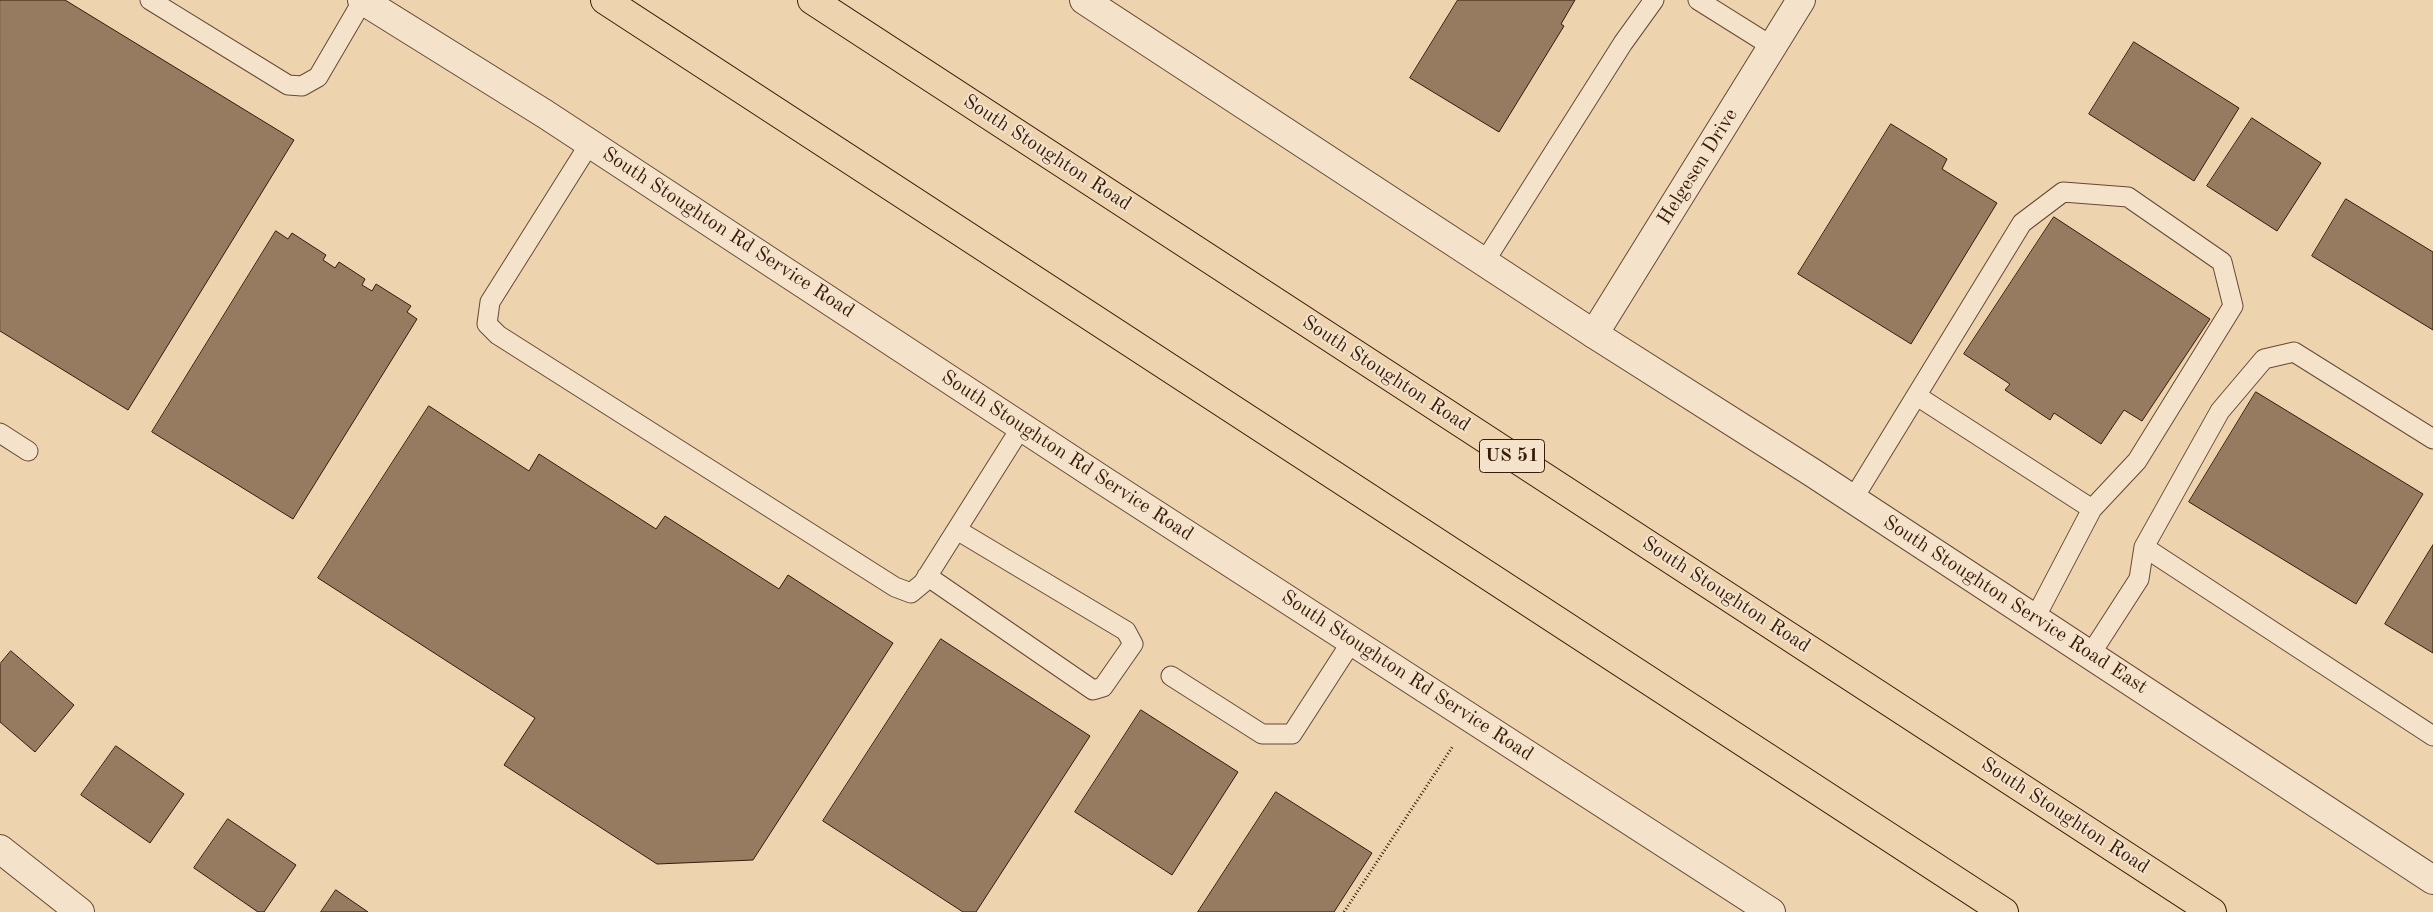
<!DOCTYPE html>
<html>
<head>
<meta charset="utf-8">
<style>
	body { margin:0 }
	canvas { display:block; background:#eed3af }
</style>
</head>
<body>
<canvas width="2433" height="912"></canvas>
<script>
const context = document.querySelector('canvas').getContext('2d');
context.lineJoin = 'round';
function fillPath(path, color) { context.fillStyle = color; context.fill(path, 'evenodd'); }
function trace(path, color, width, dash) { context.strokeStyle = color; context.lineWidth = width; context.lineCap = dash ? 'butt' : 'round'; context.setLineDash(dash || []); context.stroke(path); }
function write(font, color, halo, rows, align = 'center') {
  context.font = font + ' "Old Standard TT",serif'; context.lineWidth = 4; context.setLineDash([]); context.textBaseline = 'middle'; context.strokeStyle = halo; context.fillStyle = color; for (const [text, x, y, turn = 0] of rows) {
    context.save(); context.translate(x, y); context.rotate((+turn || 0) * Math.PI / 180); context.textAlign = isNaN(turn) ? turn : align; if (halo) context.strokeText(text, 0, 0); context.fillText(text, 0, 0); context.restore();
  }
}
const building = new Path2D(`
	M0,0H65L294,140L128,410L0,331Z
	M1458,0H1575L1561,24L1564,26L1499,132L1410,78Z
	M2134,42L2239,108L2194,181L2089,114Z
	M2252,118L2321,163L2277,231L2207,186Z
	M1891,124L1947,159L1942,169L1997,203L1911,344L1798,274Z
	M2346,199L2433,252V330L2312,256Z
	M2054,217L2210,319L2142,421L2124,410L2101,444L2054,413L2050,420L2005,390L2010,384L1964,354Z
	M276,231L288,239L292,233L326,255L323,260L335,268L339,262L365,279L362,285L372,291L376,284L411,306L407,312L417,319L293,519L152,432Z
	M2256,392L2423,494L2356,604L2189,502Z
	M429,406L529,471L539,454L656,529L665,516L779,589L788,575L893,643L753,860L657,864L504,765L535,718L318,578Z
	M2433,545V653L2385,624Z
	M941,639L1090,736L976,912H963L823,821Z
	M11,651L74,705L35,752L0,722V664Z
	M1141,710L1238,772L1172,875L1075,812Z
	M116,746L184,794L150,843L81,795Z
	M1276,792L1372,853L1334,912H1198Z
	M228,819L296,865L264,912H258L194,868Z
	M336,890L368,912H321Z`);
fillPath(building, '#967b60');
trace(building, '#371b0b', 1);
const service = new Path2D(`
	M150,0L288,85L302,86L318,77L363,0
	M1698,0L1773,47
	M590,143L490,302L487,324L498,335L895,587L911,593L923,583L1022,426
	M1485,261L1623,43L1654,0
	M1917,396L2092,509
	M0,433L28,451
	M1853,499L2022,223L2063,192L2128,197L2222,262L2233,306L2137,461L2092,509L2035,618
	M2144,547L2433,736
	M927,576L1093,690L1103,687L1133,644L1126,631L957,530
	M2090,655L2139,579L2144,547L2220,411L2264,359L2294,352L2433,439
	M1171,676L1262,734H1292L1352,641`);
const minor = new Path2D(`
	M1594,334L1801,0
	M0,849L80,912`);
const tertiary = new Path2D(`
	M362,0L545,114L1104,481L1771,912
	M1084,0L1594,334L1813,473L2433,880`);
const primary = new Path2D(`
	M605,0L2004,912
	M812,0L2212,912`);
trace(service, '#654934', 21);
trace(minor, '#654934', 30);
trace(tertiary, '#654934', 30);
trace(primary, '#371b0b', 30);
trace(new Path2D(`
	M1344,912L1453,746`), '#371b0b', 3, [1, 2.5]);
trace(service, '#f4e2cb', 19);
trace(minor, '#f4e2cb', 28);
trace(tertiary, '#f4e2cb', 28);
trace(primary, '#eed3af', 28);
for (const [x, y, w] of [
	[1512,456,65]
]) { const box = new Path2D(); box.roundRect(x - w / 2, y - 16.5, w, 33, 4); context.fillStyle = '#f4e2cb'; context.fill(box); trace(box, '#371b0b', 1); }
write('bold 19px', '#371b0b', null, [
	["US 51",1512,456]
]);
write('20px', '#371b0b', '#f4e2cb', [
	["South Stoughton Road",1047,153,33],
	["Helgesen Drive",1698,167,-58],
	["South Stoughton Rd Service Road",728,233,33],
	["South Stoughton Road",1386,374,33],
	["South Stoughton Rd Service Road",1067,456,33],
	["South Stoughton Road",1726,595,33],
	["South Stoughton Service Road East",2015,605,33],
	["South Stoughton Rd Service Road",1407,676,33],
	["South Stoughton Road",2065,816,33]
]);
</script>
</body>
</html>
